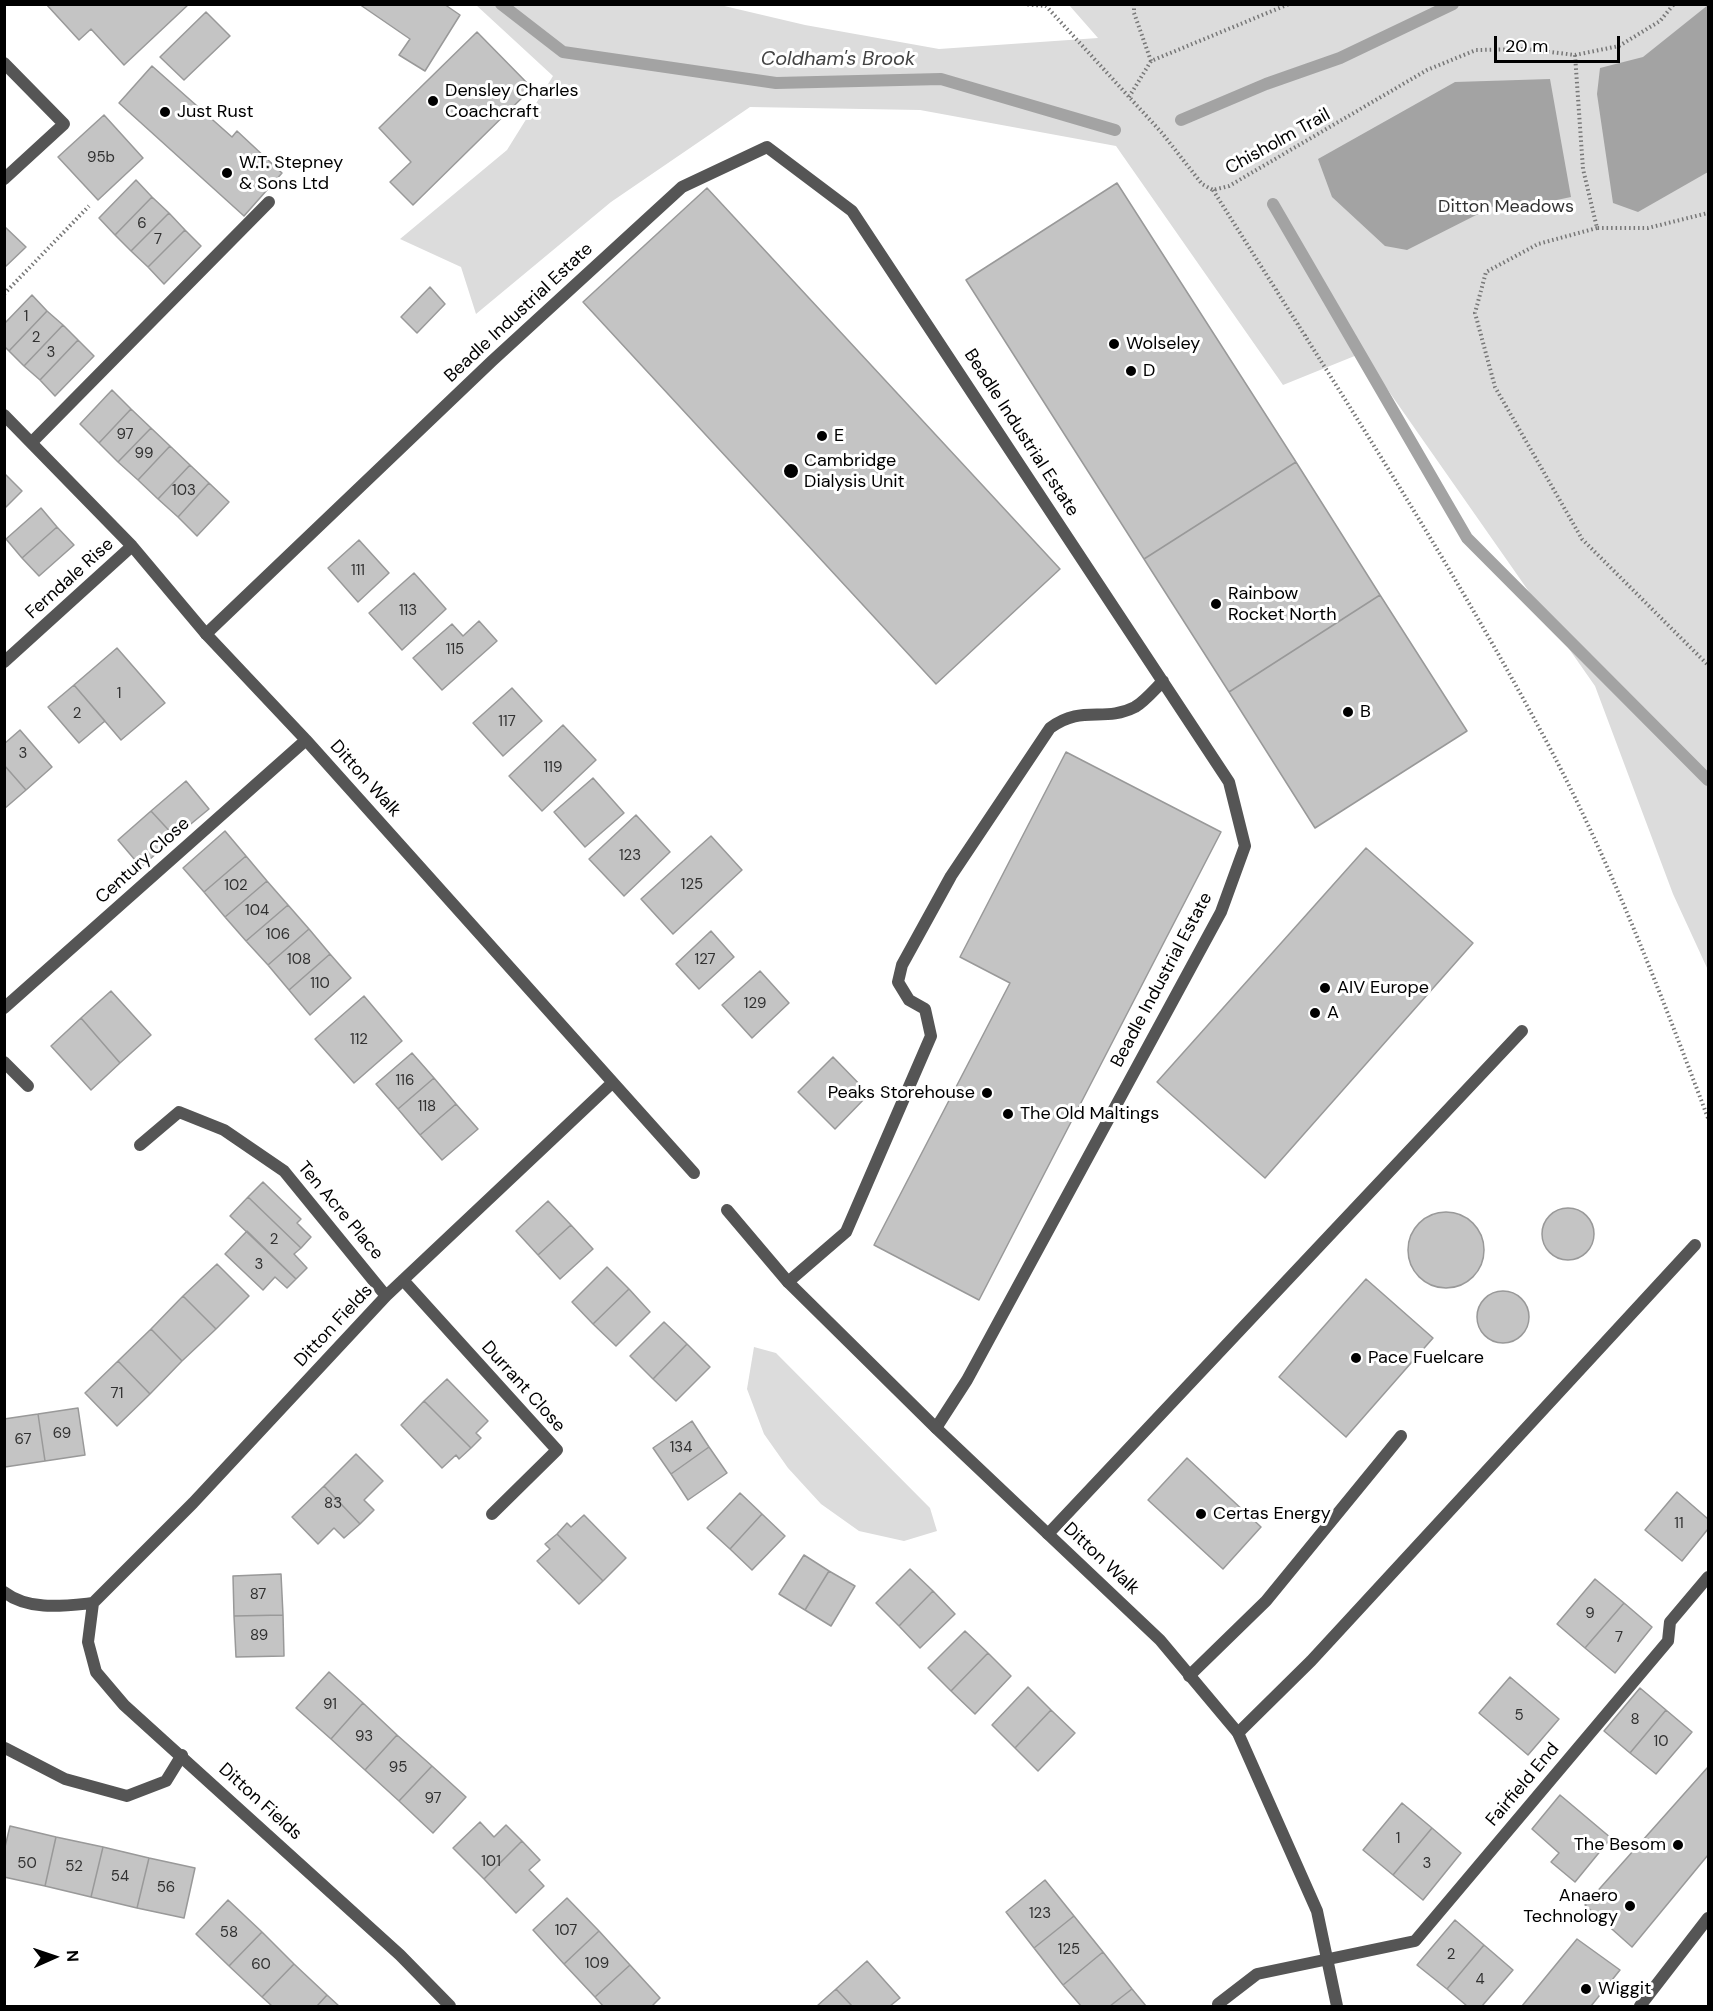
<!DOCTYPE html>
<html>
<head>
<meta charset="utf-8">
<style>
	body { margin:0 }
	#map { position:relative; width:1713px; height:2011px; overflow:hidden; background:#fff; font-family:"DM Sans",sans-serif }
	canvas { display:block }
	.frame { position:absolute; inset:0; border:6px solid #000; pointer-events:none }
	.north { position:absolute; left:24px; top:1927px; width:60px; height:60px; -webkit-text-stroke:4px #fff; paint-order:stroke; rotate:87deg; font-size:16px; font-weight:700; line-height:24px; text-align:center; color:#000 }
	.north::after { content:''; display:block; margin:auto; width:21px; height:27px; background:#000; clip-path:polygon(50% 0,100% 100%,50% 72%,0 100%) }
	.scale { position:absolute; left:1494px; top:36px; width:126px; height:27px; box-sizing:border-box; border:3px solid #000; border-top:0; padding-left:8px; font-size:18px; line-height:21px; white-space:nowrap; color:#000; -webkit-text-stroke:4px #fff; paint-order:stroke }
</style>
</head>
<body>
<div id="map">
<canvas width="1713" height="2011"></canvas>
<div class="frame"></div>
<div class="north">N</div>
<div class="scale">20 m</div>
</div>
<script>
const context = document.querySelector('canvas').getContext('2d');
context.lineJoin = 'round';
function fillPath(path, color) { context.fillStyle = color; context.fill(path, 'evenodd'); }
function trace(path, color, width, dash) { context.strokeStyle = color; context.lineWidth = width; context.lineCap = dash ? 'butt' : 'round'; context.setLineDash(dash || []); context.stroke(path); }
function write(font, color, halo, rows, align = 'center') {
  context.font = font + ' "DM Sans",sans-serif'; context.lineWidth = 6; context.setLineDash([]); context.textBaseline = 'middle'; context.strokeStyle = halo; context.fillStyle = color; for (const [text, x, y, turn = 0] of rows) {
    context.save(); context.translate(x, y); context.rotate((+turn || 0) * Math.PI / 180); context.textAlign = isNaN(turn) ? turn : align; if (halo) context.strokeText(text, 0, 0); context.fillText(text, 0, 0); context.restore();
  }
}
fillPath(new Path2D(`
	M476,5H720L805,25L939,49L1098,38L1069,5H1708V970L1673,894L1595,686L1362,353L1283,385L1116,146L920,110L750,107L611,202L476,314L461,267L400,239L507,150L553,76Z
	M754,1347L776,1353L930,1508L937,1531L904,1541L859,1531L821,1504L788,1468L764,1434L747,1389Z`), '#dcdcdc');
fillPath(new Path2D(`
	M1708,5V172L1638,212L1613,203L1597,94L1600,68L1643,57Z
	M1550,79L1571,197L1538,204L1496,205L1407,250L1385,246L1332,197L1318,159L1455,82Z`), '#a3a3a3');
trace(new Path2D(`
	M501,4L563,52L776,83L941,79L1115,130
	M1181,120L1266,84L1340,58L1453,4
	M1273,204L1467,538L1708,780`), '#a3a3a3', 12);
const building = new Path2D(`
	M46,4H189L124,65L91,29L79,40Z
	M359,4H444L460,15L425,71L399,55L410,39Z
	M206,12L230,36L184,80L160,57Z
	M477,32L532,88L413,205L390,182L411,162L379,128Z
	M152,66L232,137L237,131L282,173L244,216L119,103Z
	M104,115L143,158L98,200L58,157Z
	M136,180L152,197L115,235L99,218Z
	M1117,183L1296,462L1144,559L966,280Z
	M707,188L1060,569L936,684L583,302Z
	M152,197L169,213L131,251L115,235Z
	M169,213L185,230L148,267L131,251Z
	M4,226L26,247L4,268Z
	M185,230L201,246L164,284L148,267Z
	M430,287L445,304L417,333L401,317Z
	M32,295L47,311L9,351L4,346V324Z
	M47,311L63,325L24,366L9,351Z
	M63,325L78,340L40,380L24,366Z
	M78,340L94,356L55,396L40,380Z
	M112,390L131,409L99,443L80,424Z
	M131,409L151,428L118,462L99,443Z
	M151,428L170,446L138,480L118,462Z
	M170,446L190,465L158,499L138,480Z
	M1296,462L1380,595L1229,692L1144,559Z
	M190,465L209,483L178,517L158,499Z
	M5,474L22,491L4,509V474Z
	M209,483L229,502L197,536L178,517Z
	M41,508L57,527L22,558L6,539Z
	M57,527L74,545L39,576L22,558Z
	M359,540L389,573L358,602L328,568Z
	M414,573L446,609L402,650L369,613Z
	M1380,595L1467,731L1315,828L1229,692Z
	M479,621L497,641L442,690L413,658L452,624L463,636Z
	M117,648L165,703L121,740L74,685Z
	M74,685L105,721L79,743L48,707Z
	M512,688L542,721L503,756L473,723Z
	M563,725L596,760L542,811L509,776Z
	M20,730L52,767L26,790L4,765V744Z
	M1066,752L1221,832L979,1300L874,1245L1010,983L960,957Z
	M4,765L26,790L4,809Z
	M593,778L624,813L585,847L554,812Z
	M186,781L209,809L175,837L151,811Z
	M151,811L175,837L141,867L118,840Z
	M636,815L670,852L624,896L589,859Z
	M225,831L246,856L204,892L183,868Z
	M711,836L742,870L673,934L641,899Z
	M1366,848L1473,943L1265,1178L1157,1082Z
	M246,856L267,881L225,917L204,892Z
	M267,881L288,905L246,941L225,917Z
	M288,905L309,929L268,965L246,941Z
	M309,929L330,954L289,990L268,965Z
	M711,931L734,957L699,989L676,964Z
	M330,954L351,978L310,1015L289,990Z
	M760,971L789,1003L752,1038L722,1005Z
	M111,991L151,1035L120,1063L81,1018Z
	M364,996L402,1041L354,1083L315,1039Z
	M81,1018L120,1063L91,1090L51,1046Z
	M412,1053L434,1078L398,1109L376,1084Z
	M833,1057L869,1094L835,1129L798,1092Z
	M434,1078L456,1104L420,1135L398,1109Z
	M456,1104L478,1129L442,1160L420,1135Z
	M263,1182L301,1219L297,1223L311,1237L301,1248L248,1197Z
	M248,1197L301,1248L294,1254L307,1268L296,1279L230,1216Z
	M548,1201L571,1225L538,1255L516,1231Z
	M1542 1234a26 26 0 1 1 52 0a26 26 0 1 1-52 0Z
	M1408 1250a38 38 0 1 1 76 0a38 38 0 1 1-76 0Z
	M571,1225L593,1249L560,1279L538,1255Z
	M247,1231L296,1279L287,1288L275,1277L263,1290L225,1254Z
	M217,1264L249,1296L216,1329L183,1296Z
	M607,1267L629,1289L593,1324L572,1302Z
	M1366,1279L1433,1338L1346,1437L1279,1377Z
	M629,1289L650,1312L616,1346L593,1324Z
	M1477 1317a26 26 0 1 1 52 0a26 26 0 1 1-52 0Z
	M183,1296L216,1329L182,1361L151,1329Z
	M664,1322L687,1344L653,1379L630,1356Z
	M151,1329L182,1361L150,1394L118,1361Z
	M687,1344L710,1367L676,1401L653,1379Z
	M118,1361L150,1394L117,1426L85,1393Z
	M447,1379L488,1421L476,1433L481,1438L471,1448L424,1401Z
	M424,1401L471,1448L459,1459L456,1455L442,1468L401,1425Z
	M78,1408L85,1455L45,1461L38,1414Z
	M38,1414L45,1461L5,1467L4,1419Z
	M692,1421L709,1447L671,1474L653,1448Z
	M709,1447L727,1473L688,1500L671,1474Z
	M356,1454L383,1481L364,1500L374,1510L360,1524L324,1486Z
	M1187,1458L1261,1527L1223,1569L1148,1500Z
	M324,1486L360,1524L344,1538L334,1528L318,1544L292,1517Z
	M1677,1492L1708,1519V1529L1682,1561L1645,1530Z
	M740,1493L762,1514L730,1549L707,1528Z
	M762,1514L785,1536L752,1570L730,1549Z
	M584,1515L626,1558L603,1581L557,1534L567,1523L571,1527Z
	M557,1534L603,1581L579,1604L537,1561L550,1549L545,1544Z
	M804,1555L829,1571L805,1610L779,1594Z
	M910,1569L933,1591L899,1626L876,1603Z
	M829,1571L855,1586L831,1626L805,1610Z
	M281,1574L283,1615L234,1616L233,1576Z
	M1595,1579L1624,1603L1585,1648L1557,1624Z
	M933,1591L955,1614L920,1648L899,1626Z
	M1624,1603L1652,1627L1615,1673L1585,1648Z
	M283,1615L284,1656L236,1657L234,1616Z
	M965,1631L988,1653L951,1691L928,1668Z
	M988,1653L1011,1676L975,1714L951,1691Z
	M329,1672L363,1703L331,1739L296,1708Z
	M1510,1677L1559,1719L1528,1755L1479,1713Z
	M1028,1687L1051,1710L1015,1748L992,1725Z
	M1640,1688L1666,1710L1630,1753L1604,1731Z
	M363,1703L397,1735L365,1770L331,1739Z
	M1051,1710L1075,1733L1038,1771L1015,1748Z
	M1666,1710L1692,1732L1656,1774L1630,1753Z
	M397,1735L432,1766L399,1801L365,1770Z
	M432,1766L466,1797L433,1833L399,1801Z
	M1708,1767V1855L1632,1947L1585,1905Z
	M1560,1795L1611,1838L1575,1882L1551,1862L1559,1853L1532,1829Z
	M1402,1803L1432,1828L1393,1875L1363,1850Z
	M480,1822L494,1837L506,1825L522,1841L484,1879L453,1848Z
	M10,1826L56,1837L45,1886L4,1877V1851Z
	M1432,1828L1461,1853L1423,1900L1393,1875Z
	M56,1837L103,1847L91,1897L45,1886Z
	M522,1841L540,1860L529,1870L544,1886L516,1913L484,1879Z
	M103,1847L149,1858L137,1908L91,1897Z
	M149,1858L195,1868L184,1918L137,1908Z
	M1045,1880L1074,1916L1034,1948L1006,1912Z
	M567,1898L599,1931L564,1964L533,1930Z
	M228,1900L262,1932L229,1966L196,1934Z
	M1074,1916L1103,1952L1063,1985L1034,1948Z
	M1455,1920L1484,1945L1447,1989L1417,1965Z
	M599,1931L630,1965L595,1997L564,1964Z
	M262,1932L294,1964L262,1997L229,1966Z
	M1577,1939L1620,1970L1591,2006H1522Z
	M1484,1945L1513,1970L1482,2006H1467L1447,1989Z
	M1103,1952L1132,1989L1110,2006H1081L1063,1985Z
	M867,1961L900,1998L890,2006H852L836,1989Z
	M294,1964L327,1995L317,2006H272L262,1997Z
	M630,1965L660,1998L652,2006H603L595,1997Z
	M836,1989L852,2006H817Z
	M1132,1989L1146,2006H1110Z
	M327,1995L339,2006H317Z`);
fillPath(building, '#c4c4c4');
trace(building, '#999', 1.5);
trace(new Path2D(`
	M1023,4L1046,6L1162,133L1202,184L1213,190L1229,186L1427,70L1476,50L1526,49L1575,55L1619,46L1660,21L1674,4
	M1134,4V13L1151,61
	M1575,55L1583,169L1597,228H1648L1708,213
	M1129,97L1151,61L1289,4
	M1213,190C1324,367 1438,541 1537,724C1606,850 1657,984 1708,1118
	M1597,228L1538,244L1486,272L1475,313L1495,387L1582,539L1708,665
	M4,294L89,206`), '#777', 4, [1.5, 3]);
trace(new Path2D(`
	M32,442L269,202
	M206,634L492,361L682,187L767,147L852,211L1229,782L1245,846L1221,912L967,1380L936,1428
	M788,1282L846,1232L931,1036L925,1009L909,1000L898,982L902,965L951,876L1050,728C1082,704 1104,723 1135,707C1145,701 1155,689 1163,681
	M1048,1534L1522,1031
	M1189,1676L1266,1601L1401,1436
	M1238,1733L1311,1661L1695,1245
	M5,1748L65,1779L127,1796L166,1781L182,1755
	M1218,2004L1257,1974L1415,1941L1668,1641L1670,1622L1708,1577
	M1640,2006L1708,1918`), '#555', 12);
trace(new Path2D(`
	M4,63L64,124L4,179
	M4,415L132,546L206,634L306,740L694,1173
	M4,662L132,546
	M4,1008L306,740
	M4,1062L28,1086
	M140,1145L179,1112L224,1130L284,1171L386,1296
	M727,1210L788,1282L936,1428L1160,1640L1238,1733L1317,1911L1337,2006
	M403,1280L557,1450L492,1514
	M4,1592C29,1611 63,1606 93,1603
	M450,2006L400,1955L124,1705L96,1672L88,1642L93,1603L193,1503L386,1296L612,1083`), '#555', 12);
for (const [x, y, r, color] of [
	[433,101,6,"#000"],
	[165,112,6,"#000"],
	[227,173,6,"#000"],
	[1114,344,6,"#000"],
	[1131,371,6,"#000"],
	[822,436,6,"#000"],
	[791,471,8,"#000"],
	[1216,604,6,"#000"],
	[1348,712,6,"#000"],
	[1325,988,6,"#000"],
	[1315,1013,6,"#000"],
	[987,1093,6,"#000"],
	[1008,1114,6,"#000"],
	[1356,1358,6,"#000"],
	[1201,1514,6,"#000"],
	[1678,1845,6,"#000"],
	[1630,1906,6,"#000"],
	[1586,1989,6,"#000"]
]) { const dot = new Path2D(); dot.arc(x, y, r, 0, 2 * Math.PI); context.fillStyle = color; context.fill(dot); trace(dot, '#fff', 2); }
write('15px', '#313131', null, [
	["95b",101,158],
	["6",142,224],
	["7",158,240],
	["1",26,317],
	["2",36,338],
	["3",51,353],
	["97",125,435],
	["99",144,454],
	["103",184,491],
	["111",358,571],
	["113",408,611],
	["115",455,650],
	["1",119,694],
	["2",77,714],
	["117",507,722],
	["3",23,754],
	["119",553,768],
	["123",630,856],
	["125",692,885],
	["102",236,886],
	["104",257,911],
	["106",278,935],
	["108",299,960],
	["127",705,960],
	["110",320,984],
	["129",755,1004],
	["112",359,1040],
	["116",405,1081],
	["118",427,1107],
	["2",274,1240],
	["3",259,1265],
	["71",117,1394],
	["69",62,1434],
	["67",23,1440],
	["134",681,1448],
	["83",333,1504],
	["11",1679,1524],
	["87",258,1595],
	["9",1590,1614],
	["89",259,1636],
	["7",1619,1638],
	["91",330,1705],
	["5",1519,1716],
	["8",1635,1720],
	["93",364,1737],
	["10",1661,1742],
	["95",398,1768],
	["97",433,1799],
	["1",1398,1839],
	["101",491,1862],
	["50",27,1864],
	["3",1427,1864],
	["52",74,1867],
	["54",120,1877],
	["56",166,1888],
	["123",1040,1914],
	["107",566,1931],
	["58",229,1933],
	["125",1069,1950],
	["2",1451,1955],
	["109",597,1964],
	["60",261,1965],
	["4",1480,1980]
]);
write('18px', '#000', '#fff', [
	["Densley Charles",445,91],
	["Coachcraft",445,112],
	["Just Rust",177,112],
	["W.T. Stepney",239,163],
	["& Sons Ltd",239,184],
	["Wolseley",1126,344],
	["D",1143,371],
	["E",834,436],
	["Cambridge",804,461],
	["Dialysis Unit",804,482],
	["Rainbow",1228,594],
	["Rocket North",1228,615],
	["B",1360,712],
	["AIV Europe",1337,988],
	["A",1327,1013],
	["Peaks Storehouse",975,1093,"right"],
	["The Old Maltings",1020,1114],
	["Pace Fuelcare",1368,1358],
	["Certas Energy",1213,1514],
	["The Besom",1666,1845,"right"],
	["Anaero",1618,1896,"right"],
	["Technology",1618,1917,"right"],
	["Wiggit",1598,1989]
], 'left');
write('18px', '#000', '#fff', [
	["Chisholm Trail",1278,142,-29],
	["Beadle Industrial Estate",519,313,-43],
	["Beadle Industrial Estate",1021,433,57],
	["Ferndale Rise",70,579,-42],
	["Ditton Walk",365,779,48],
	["Century Close",143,861,-42],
	["Beadle Industrial Estate",1162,980,-62],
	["Ten Acre Place",340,1211,50],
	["Ditton Fields",334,1326,-47],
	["Durrant Close",523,1387,48],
	["Ditton Walk",1101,1559,43],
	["Fairfield End",1523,1785,-50],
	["Ditton Fields",260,1802,42]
]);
write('18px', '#333', '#fff', [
	["Ditton Meadows",1506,207]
]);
write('italic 20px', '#444', '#fff', [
	["Coldham's Brook",838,60]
]);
</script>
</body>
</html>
